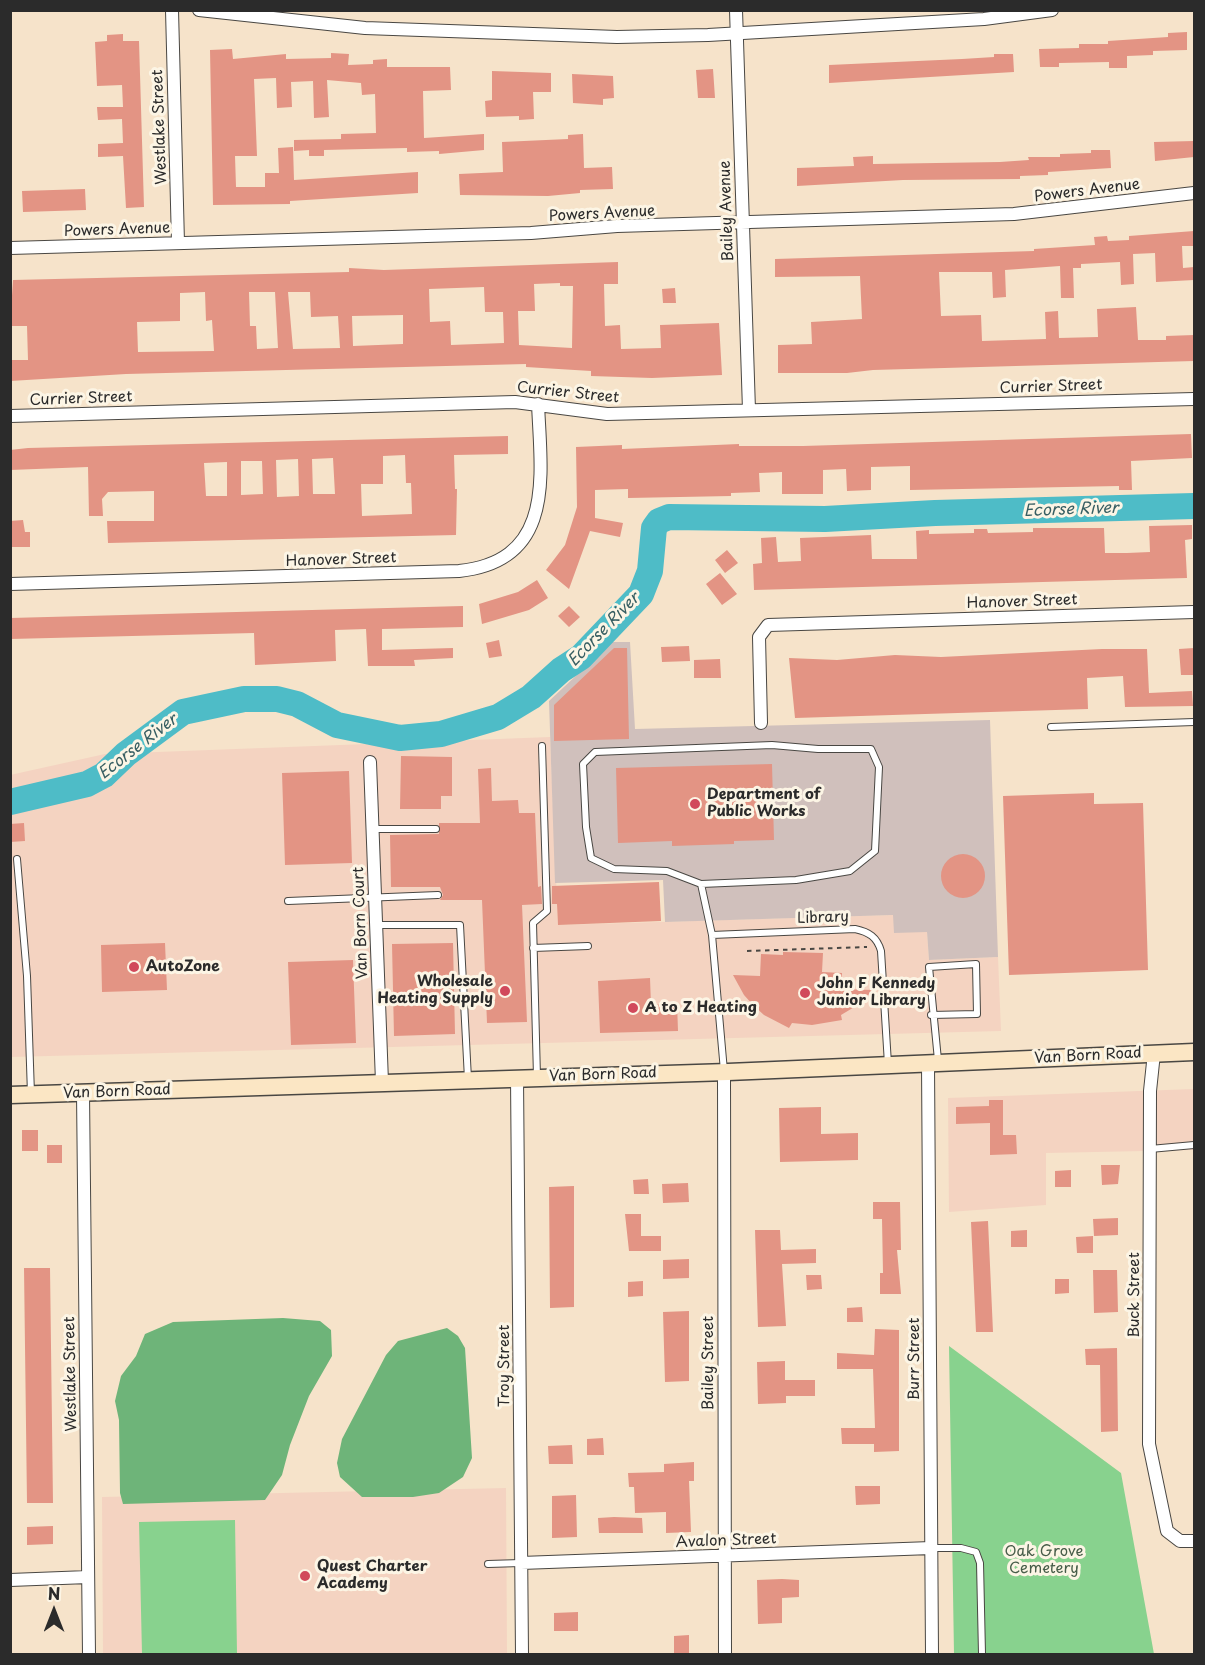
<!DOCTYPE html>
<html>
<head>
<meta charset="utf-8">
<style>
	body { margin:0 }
	#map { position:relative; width:1205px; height:1665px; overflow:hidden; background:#f6e3ca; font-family:"Playpen Sans",sans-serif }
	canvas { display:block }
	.frame { position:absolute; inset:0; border:12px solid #2b2b2b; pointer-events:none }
	.north { position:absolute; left:24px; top:1581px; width:60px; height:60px; -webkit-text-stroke:4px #fcf5e5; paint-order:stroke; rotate:0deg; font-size:16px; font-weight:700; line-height:24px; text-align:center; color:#2b2b2b }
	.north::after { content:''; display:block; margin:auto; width:21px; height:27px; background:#2b2b2b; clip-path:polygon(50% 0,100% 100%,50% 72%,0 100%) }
</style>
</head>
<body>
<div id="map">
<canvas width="1205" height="1665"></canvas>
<div class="frame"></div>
<div class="north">N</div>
</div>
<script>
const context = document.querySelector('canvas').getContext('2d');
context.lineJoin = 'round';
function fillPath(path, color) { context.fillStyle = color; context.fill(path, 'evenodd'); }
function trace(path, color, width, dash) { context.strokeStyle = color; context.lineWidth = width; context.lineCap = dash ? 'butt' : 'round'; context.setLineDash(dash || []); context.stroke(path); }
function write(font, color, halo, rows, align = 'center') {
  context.font = font + ' "Playpen Sans",sans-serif'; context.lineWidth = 6; context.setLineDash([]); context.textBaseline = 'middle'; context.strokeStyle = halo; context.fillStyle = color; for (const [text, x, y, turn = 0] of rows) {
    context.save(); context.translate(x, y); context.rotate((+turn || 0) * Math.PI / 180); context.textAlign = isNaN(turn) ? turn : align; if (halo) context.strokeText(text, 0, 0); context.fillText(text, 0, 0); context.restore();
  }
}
fillPath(new Path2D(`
	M550,737L558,925L893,915L927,931L929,960L998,957L1001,1031L11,1057L10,775L105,754Z
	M1194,1089V1150L1046,1153V1205L949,1212L948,1098Z
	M506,1488L507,1654H103L102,1497Z`), '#f4d3c1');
fillPath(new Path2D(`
	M612,642H630L635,729L990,720L998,957L929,960L927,932L894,933L893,915L665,922L663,880L555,883L549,701Z`), '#d0c0bc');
fillPath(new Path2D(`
	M949,1346L1121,1473L1154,1654H954Z
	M235,1520L237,1654H142L139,1522Z`), '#88d28e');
fillPath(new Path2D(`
	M283,1318L320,1321L331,1330L332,1356L309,1396L290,1445L282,1475L265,1500L123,1504L120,1493L119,1420L115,1401L121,1376L136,1356L145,1334L173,1322Z
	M447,1328L458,1336L465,1348L472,1458L463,1477L439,1493L413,1497H362L340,1477L337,1463L342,1439L386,1355L398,1341Z`), '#6eb479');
trace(new Path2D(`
	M10,802L87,784L104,775L126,754L183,712L244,699H277L297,704L337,725L400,738L441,734L498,717L531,697L561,670L581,657L641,594L650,571L654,528L659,521L669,517L825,519L935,513L1194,506`), '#4ebcc7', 26);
fillPath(new Path2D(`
	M1187,32V50L1153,51V55L1127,56V68H1109V62L1059,63V67H1040L1039,49L1079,48V44H1108V41L1168,37V33Z
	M123,34V41H139L144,207L126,208L123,156L98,157V144L123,143L122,119L98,120L97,107H123L122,85L97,86L95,42L107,41V35Z
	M232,49L233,59L286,54V59L331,58V53L349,54L348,65L373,64V60L387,59V67H450L451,90L423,91L424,138L484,134V150L439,154V151L407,152V148L324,150V156H309V150L294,151V140L341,139V134L376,133L375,94L362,95L361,83L327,80L329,117L314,118L313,81L291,82L292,107L277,108L276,78L254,79L257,156H235L236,187H265V173H279L278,148L293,147L294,180L418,172V193L290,201V204L213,205L210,50Z
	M994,54H1013L1014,72L829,83V65L962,59L994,57Z
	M713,69L715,98H698L696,70Z
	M492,71L551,73V92H533L534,119L519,120V116L486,117L485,101L492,100Z
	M572,74L613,76L614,98L603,99V105L573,103Z
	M583,134L584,168L612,167L613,189L580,190V193L548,196L460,195L459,174L503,172L502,142L568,139V135Z
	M1194,141V157L1155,161L1154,142Z
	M1091,150H1110L1111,168L1048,172V175L1020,176V179L903,180L797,186V168L854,166L853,157L873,156V164L1000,162L1029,160L1028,157H1060V154L1091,153Z
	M85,189L86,210L23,212L22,191Z
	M1194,231V246H1182L1183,268L1194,267V280L1156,282L1155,253L1133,254L1134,284L1121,285L1120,262L1081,264V268H1073L1074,298H1061L1060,266L1005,270L1006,297L993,298L992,272H939L941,316L981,315L982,341L1046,339L1045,312L1058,311L1059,338L1098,337L1097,309L1136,307L1138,340H1166V336L1194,335V361L873,370L847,373H778V345L812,344L811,322L862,319L860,276L775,277V259L1034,251V249L1095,245L1094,237L1107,236L1108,241L1129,240V236Z
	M618,262V284H604L605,326L620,325L621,349L661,348L660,325L719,323L722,375L652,378L591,376V371L526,367V364L126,374L10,381V360H28L27,326H10L13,280L349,272V268L384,270ZM560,283V286H573L572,348L519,345L518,311H535L534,284ZM484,287L485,312H503L504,343L451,345L450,321L430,322L429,289ZM205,292L206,321L212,320L214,351L138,352L137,322L180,321V293ZM249,292H275L278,348L257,349L256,326H250ZM288,292H310L311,317L338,316L340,348L293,349ZM403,315V344L353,346L352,316Z
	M675,288L676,303H663L662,289Z
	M1191,434L1192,458L1131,461L1132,490H1119V486L910,490V466L871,467V490L847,491L846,469L823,470V494H782V472L759,473L760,492L731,493V496L628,498V489L595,490V518L623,523L620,537L590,531L569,589L546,570L565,545L577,507L576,447L622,445V449L739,444V446H803Z
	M508,436V454L454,455L455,489H457L456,535L108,543L107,521H154V491L108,492L102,499L103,516H89L88,467L10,470V450L28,448ZM405,455L406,483H411L412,514L362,516L361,484H383V456ZM333,458L335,494H313L312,459ZM298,459L299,496L277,497L276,460ZM241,461H262L263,494L241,495ZM227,462V496H206L204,463Z
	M23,520L25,532H30V547H10V521Z
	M1192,525V539L1185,540L1187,578L754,590L753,564L762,563L761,538L776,537L778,562L801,561L800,538L871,535L872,559H917L916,531L929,530V534L974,533V529H987L988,533L1033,532V528H1104L1105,553H1127L1150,552L1149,526Z
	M727,550L738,563L725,573L715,560Z
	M720,573L737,594L722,605L706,584Z
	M537,580L548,598L529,610L482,624L479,604L518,592Z
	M463,606V627L382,629V650L453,648V658L414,660L415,666H368L366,629L335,630L336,661L255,665L254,633L10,639V618Z
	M569,606L580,617L569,627L558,616Z
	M499,640L502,656L489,658L486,643Z
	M689,646L690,661L662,662L661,647Z
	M614,648H627L629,739L554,741V705Z
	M1194,648V675H1181L1179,649Z
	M1102,649H1147L1149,693L1192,691L1193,706L1125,707L1123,676L1087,678L1088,709L795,718L789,658L837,660L895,655L941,657Z
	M720,659L721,678H694V660Z
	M401,756L452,757V796H441V809H400Z
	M772,764L774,840L734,841V844L672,846V841L618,843L616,768Z
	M491,768L492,801L518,800L519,813H535L538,887L541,886L542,904L522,905L527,1022L487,1023L482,900H440L443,895L440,887H391L390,835L439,834V823H480L478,769Z
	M349,771L352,863L285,865L282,773Z
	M1094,793V804L1143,803L1148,970L1009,975L1003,796Z
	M24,823L25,841L10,842V824Z
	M941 876a22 22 0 1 1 44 0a22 22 0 1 1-44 0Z
	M659,882L661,921L558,925L557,904H552V886Z
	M165,943L167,990L102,992L101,945Z
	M453,943L455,1034L394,1036L392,944Z
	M783,952L823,953L822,972L842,973L841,989L873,990L861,1003L841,1015L842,1020L812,1025L792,1023L789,1028L764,1015L753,1005L744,995L733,975L760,976L761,954L783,955Z
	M353,960L356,1043L291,1045L288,962Z
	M650,978L651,1005L677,1003L678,1031L600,1033L598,981Z
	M989,1100H1003V1135H1016L1017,1154L990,1155V1123L956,1124V1107L989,1106Z
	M821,1107V1134L858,1133V1160L780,1162L779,1108Z
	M22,1130H38V1151H22Z
	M47,1145H62V1163H47Z
	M1101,1165H1120L1118,1184L1102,1185Z
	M1071,1170V1187H1055V1171Z
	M648,1179L649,1194H634L633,1180Z
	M688,1183L689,1202L663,1203L662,1184Z
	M574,1186V1307L550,1308L549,1187Z
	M873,1202H900L901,1250H897L901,1294H880V1273H883L882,1219H873Z
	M625,1214H641V1236H661V1251H629Z
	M1118,1218V1235L1094,1236L1093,1219Z
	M988,1221L993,1332H976L971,1222Z
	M755,1230H780L781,1250L816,1249V1263L782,1264L786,1326L758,1327Z
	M1027,1230V1247H1011V1231Z
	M1093,1236V1253H1077L1076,1237Z
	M689,1259V1278L663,1279V1260Z
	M24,1268H50L53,1503H27Z
	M1093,1270H1117L1118,1312L1094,1313Z
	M806,1275H821L822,1289L807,1290Z
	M1055,1279H1069V1293L1055,1294Z
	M643,1281V1296L628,1297V1282Z
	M862,1307L863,1322H847V1308Z
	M689,1311V1381L665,1382L663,1312Z
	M875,1329L899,1330V1451L874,1452V1444H842L841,1428H875L873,1369H837V1353L874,1355Z
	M1117,1348L1118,1431L1101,1432L1100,1365H1086L1085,1349Z
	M785,1361V1380H815V1396H786V1403L758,1404L757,1362Z
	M603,1438L604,1455H587V1439Z
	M572,1445L573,1464H549L548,1446Z
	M694,1462V1481H689L691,1532L666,1533V1512L635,1513L634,1487H629L628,1473L664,1472V1464Z
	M855,1486H880V1504L856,1505Z
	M576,1495L577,1537L552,1538V1496Z
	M614,1517L642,1518L643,1533H599L598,1518Z
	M53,1526V1544L27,1545V1527Z
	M782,1579L799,1580V1597L782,1598V1623L758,1624L757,1580Z
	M578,1612V1631H554V1613Z
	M689,1635V1653H674V1636Z`), '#e39484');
const lane = new Path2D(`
	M1051,727L1194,722
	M372,829H436
	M17,859L27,976L31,1094
	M701,884L796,880L850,871L875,851L879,767L871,749H818L772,745L595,752L583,764L586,827L591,858L614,869L667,871L701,884L712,935L724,1071
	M288,901L438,895
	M376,925H460L468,1079
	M712,935L855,929C869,932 877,937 881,951L888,1064
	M533,948L588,946
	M931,1015L977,1014L976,964L929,967L938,1060
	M537,1077L533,923L547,911L542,746
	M1150,1149L1194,1145
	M931,1548H961L976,1552L980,1563L982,1654
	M488,1564L521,1563`);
const street = new Path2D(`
	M172,10L178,243
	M199,10L365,28L617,37L708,35L984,19L1052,10
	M736,10L749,410
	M10,248L531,233L617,226L1014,214L1194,193
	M10,416L515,402L607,414L1194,399
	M10,584L459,571C556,561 541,475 538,404
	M761,723L759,637L768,625L1194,612
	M370,762L382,1082
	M1154,1053L1150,1091L1149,1444L1167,1531L1180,1541H1194
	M928,1064L932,1654
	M724,1072L725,1654
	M517,1078L522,1654
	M83,1093L89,1654
	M521,1563L931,1548
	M10,1580L88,1577`);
const secondary = new Path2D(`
	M10,1095L728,1072L1194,1052`);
trace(lane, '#494743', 8);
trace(street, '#494743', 14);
trace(secondary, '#494743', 19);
trace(new Path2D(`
	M747,951L867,947`), '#494743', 2, [4.5, 4.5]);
trace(lane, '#fff', 6);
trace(street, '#fff', 12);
trace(secondary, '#fbe6c4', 16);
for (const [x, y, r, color] of [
	[695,804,6,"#d1495b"],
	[134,967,6,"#d1495b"],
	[505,991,6,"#d1495b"],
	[805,993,6,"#d1495b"],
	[633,1008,6,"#d1495b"],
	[305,1576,6,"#d1495b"]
]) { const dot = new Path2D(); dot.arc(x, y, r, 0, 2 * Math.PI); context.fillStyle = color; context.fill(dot); trace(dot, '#fcf5e5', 2); }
write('15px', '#2b2b2b', '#fcf5e5', [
	["Westlake Street",160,127,-92],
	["Powers Avenue",1087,191,-7],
	["Bailey Avenue",727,211,-92],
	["Powers Avenue",602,214,-3],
	["Powers Avenue",117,230,-2],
	["Currier Street",1051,387,-2],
	["Currier Street",568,393,6],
	["Currier Street",81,399,-2],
	["Hanover Street",341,560,-2],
	["Hanover Street",1022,602,-2],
	["Library",823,918,-2],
	["Van Born Court",361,923,-92],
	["Van Born Road",1088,1056,-3],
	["Van Born Road",603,1075,-2],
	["Van Born Road",117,1092,-2],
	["Buck Street",1135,1295,-90],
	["Burr Street",915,1359,-90],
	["Bailey Street",709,1363,-90],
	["Troy Street",505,1366,-90],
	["Westlake Street",71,1374,-91],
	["Avalon Street",726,1541,-2]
]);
write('bold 15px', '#2b2b2b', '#fcf5e5', [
	["Department of",707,795],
	["Public Works",707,812],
	["AutoZone",146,967],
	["Wholesale",493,982,"right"],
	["Heating Supply",493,999,"right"],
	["John F Kennedy",817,984],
	["Junior Library",817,1001],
	["A to Z Heating",645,1008],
	["Quest Charter",317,1567],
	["Academy",317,1584]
], 'left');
write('15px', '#475d49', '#fcf5e5', [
	["Oak Grove",1044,1552],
	["Cemetery",1044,1569]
]);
write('italic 16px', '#375e62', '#fcf5e5', [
	["Ecorse River",1071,510,-2],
	["Ecorse River",604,630,-46],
	["Ecorse River",138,747,-38]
]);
</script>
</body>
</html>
